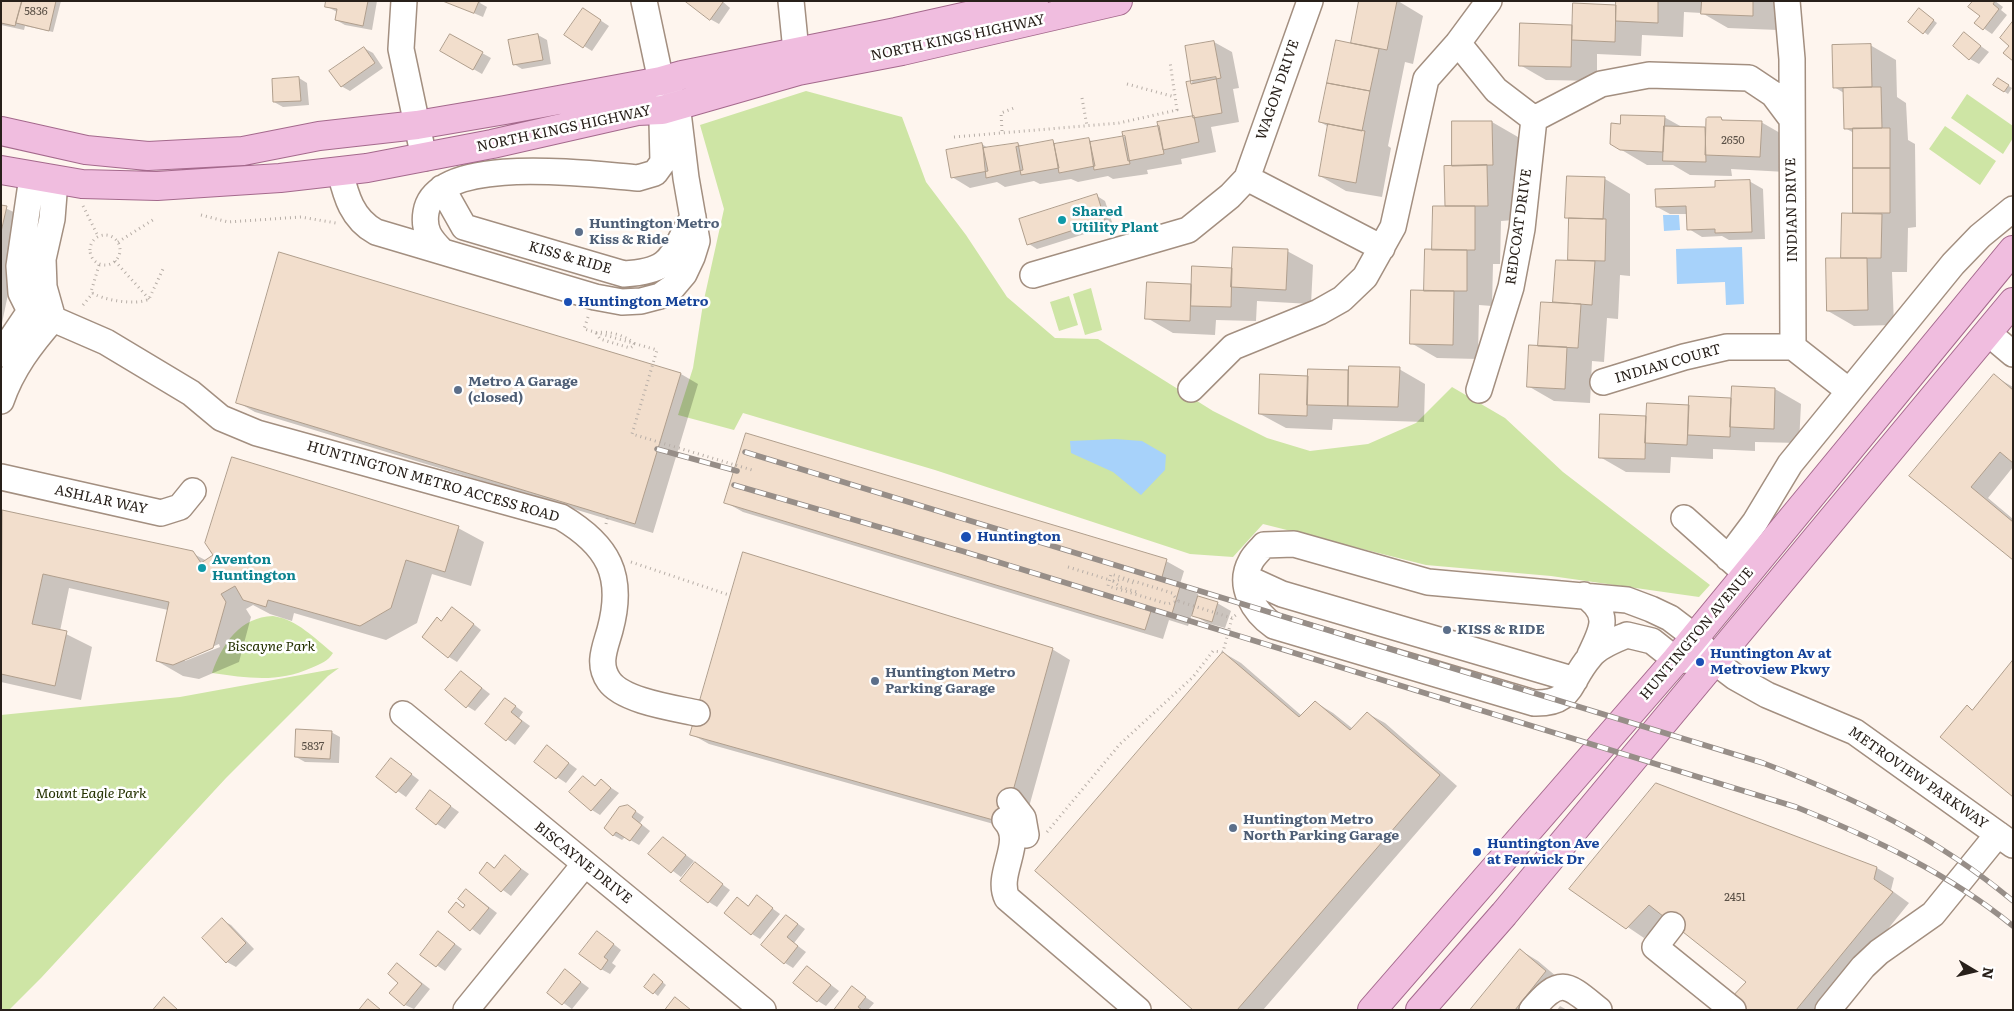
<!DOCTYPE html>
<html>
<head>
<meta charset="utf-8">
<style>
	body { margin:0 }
	#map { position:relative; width:2014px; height:1011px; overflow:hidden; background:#fef5ee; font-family:Literata,serif }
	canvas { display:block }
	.frame { position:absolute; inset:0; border:2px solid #28201a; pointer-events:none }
	.north { position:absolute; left:1949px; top:946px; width:50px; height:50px; -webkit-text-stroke:4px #fff; paint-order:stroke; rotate:99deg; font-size:14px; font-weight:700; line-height:20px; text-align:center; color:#28201a }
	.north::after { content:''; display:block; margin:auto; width:18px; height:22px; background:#28201a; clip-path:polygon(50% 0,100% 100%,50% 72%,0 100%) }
</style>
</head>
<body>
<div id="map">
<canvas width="2014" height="1011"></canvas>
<div class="frame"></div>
<div class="north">N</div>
</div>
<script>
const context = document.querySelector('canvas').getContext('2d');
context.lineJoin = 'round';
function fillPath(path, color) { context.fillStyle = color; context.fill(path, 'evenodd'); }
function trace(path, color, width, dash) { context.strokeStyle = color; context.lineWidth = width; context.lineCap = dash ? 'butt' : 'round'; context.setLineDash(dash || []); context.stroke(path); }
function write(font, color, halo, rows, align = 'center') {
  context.font = font + ' Literata,serif'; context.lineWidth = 5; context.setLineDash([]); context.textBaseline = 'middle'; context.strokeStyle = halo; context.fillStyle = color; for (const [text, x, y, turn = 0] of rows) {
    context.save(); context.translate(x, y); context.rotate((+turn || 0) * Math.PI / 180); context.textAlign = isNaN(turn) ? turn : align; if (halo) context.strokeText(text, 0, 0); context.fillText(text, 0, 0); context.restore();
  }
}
fillPath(new Path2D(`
	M806,91L902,117L926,182L966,235L1007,297L1055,338L1098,339L1213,411L1267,438L1310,451L1368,444L1416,423L1452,387L1505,418L1563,472L1710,585L1699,597L1551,576L1426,565L1263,524L1233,557L1190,554L935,470L743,413L734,430L678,415L693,368L703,304L724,209L700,125Z
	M1967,94L2013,126V138L2003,154L1951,118Z
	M1945,126L1996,161L1980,185L1929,149Z
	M1091,288L1102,330L1085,335L1073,294Z
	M1069,296L1078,325L1059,331L1050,302Z
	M273,616C298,620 314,638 333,653C328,661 321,664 311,668C278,683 247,678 212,673C222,644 240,617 273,616Z
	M339,668L328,676L226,778L41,978L9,1010H1V715L180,697Z`), '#cee5a5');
fillPath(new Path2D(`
	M1663,215H1679L1680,230L1664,231Z
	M1742,247L1744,304L1726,305L1725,282L1677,284L1676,249Z
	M1115,439L1142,441L1166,455L1165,470L1141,495L1113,472L1071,453L1070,441Z`), '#a7d2fa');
fillPath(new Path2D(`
	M1,1H61L53,32L25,26L24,30L1,25Z
	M327,1H377L372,30L345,25L336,20L337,12L326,6Z
	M445,1H481L480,3L487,7L483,17Z
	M722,1L730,8L719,24L710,19Z
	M1360,1H1398L1423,16L1413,64L1405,62L1388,146L1391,148L1382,197L1346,191L1320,176L1329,127L1320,122L1352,44Z
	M1617,1H1779L1778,30L1728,28L1702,13L1684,12L1683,37L1642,35L1641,56L1597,54V81L1546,80L1520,65L1521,25L1573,26L1575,5L1617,7Z
	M1974,1H1995L2003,7L2001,10L2007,15L1992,34L1976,23L1982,16Z
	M1923,12L1937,23L1928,35L1910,21Z
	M591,14L609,26L592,51L584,46Z
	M1964,34L1989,52L1979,64L1970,59Z
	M450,35L491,58L482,74L442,51Z
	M538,35L547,40L551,64L522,69L514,64Z
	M1214,42L1232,52L1239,88L1233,89L1239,122L1211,127L1216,152L1181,159L1182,164L1147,170L1148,174L1113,179L1108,176L1078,182L1071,179L1040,184L1034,181L1005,187L997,182L970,188L952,177L982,144L989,149L1018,144L1023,147L1053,142L1058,145L1089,140L1094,142L1124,137L1194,117L1192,82Z
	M1870,45L1896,60L1897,97L1906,103L1908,140L1915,144L1916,227L1908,228L1907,272H1892L1894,325L1854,326L1828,311L1854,215V133L1845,128L1844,93L1834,87Z
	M364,48L373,53L383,68L350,91L341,86Z
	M299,78L307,83L309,105L283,107L274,102Z
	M1999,80L2012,88L2008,94L1995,85Z
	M1664,117L1682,127L1706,128L1721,119L1726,121L1761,122L1787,137L1786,172L1731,169L1732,176L1690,175L1673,165H1647L1620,149L1622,126Z
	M1492,122L1518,137V179L1513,180L1514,220L1501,221L1500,264H1493L1492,306L1479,305L1478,359L1437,358L1411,343L1446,207L1453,167V123Z
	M1605,179L1630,194V276L1620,275L1618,319L1607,318L1604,362L1592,361L1590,403L1554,401L1528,386L1554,304L1557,261L1569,262L1570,219L1567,217Z
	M1749,181L1763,189L1765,239L1729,240L1722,236L1702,237L1689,229L1688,214H1670L1657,207L1717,188Z
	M1097,196L1105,201L1113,225L1037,249L1029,244Z
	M1,206L24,217L1,328Z
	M1287,251L1313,265L1311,304L1257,301L1256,321L1216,320L1215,335L1173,333L1147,318L1148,283L1192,285Z
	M280,253L681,374L698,384L653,533L255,412L237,402Z
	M1399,369L1425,384L1424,422L1333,419L1332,430L1286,428L1260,414L1309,377V370Z
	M1994,376L2013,387V467L1988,498L2013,519V558L1911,476Z
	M1733,388L1775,389L1801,404L1799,443L1755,442V451L1713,449V459L1671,457L1670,473L1626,472L1600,457L1602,416L1648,417L1690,406L1691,398L1733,399Z
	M725,502L1166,561L1184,571L1180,584L1198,594V597L1217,603L1231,611L1225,628L1207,623L1192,614L1188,626L1169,620L1163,639L743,512Z
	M3,511L192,553L207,561L458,528L484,542L471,586L432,574L417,623L386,640L294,613L292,621L270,614L253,605L246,609L251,617L239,662L199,679L183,676L157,661L168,610L69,588L60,631L92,647L81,700L1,682ZM219,644L220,647L185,661V658Z
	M461,614L481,630L457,662L449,657L437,619L442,622Z
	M1052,649L1070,660L1022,832L709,744L691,734Z
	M1224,653L1241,663L1302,716L1315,702L1333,713L1353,729L1367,713L1385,723L1457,786L1263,1010H1195Z
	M462,672L490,694L475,711L467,706Z
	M514,705L523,712L519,718L530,726L515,745L487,724Z
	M331,732L340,737L339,763L305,762L296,757Z
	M547,747L577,769L566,783L535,762Z
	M391,759L419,780L406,797L378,777Z
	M583,778L596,786L601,781L619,793L600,815L592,810Z
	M431,792L459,812L445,829L437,824Z
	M628,806L644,817L640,823L650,831L639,845L625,837L622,840L613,835Z
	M663,838L694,861L681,877L650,854Z
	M505,857L529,874L511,896L480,873L488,864L495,868Z
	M695,864L730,890L717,907L709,902Z
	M1877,868L1894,878L1891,890L1909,903L1822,1010H1748V982L1666,916L1644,938L1570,888Z
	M467,890L497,913L480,935L449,912L456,904L464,908L467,905Z
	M757,897L780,914L760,939L752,934L737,899L749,907Z
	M787,916L805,929L794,943L806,952L793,968L785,963Z
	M222,920L231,925L254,949L236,967L227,962L204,938Z
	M439,932L462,949L445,971L421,954Z
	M606,938L621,950L612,963L616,966L610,974L601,969Z
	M1520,950L1538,961L1563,982L1540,1010H1472Z
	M398,964L430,989L414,1009L405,1005Z
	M808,967L839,991L826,1006L818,1001Z
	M566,971L589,988L572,1009L548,992Z
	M658,978L666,985L658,996L646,986Z
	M852,988L874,1003L868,1010H835Z
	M1560,1006L1567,1010H1557Z`), '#0003');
const building = new Path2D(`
	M1,1H22L15,26L1,23Z
	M22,1H56L49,31L16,23Z
	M326,1H368L363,26L335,20L337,9L325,7Z
	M443,1H479L474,13Z
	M685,1H722L723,2L710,20Z
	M1359,1H1397L1387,50L1351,43Z
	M1616,1H1658V23L1616,21Z
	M1702,1H1753V16L1701,14Z
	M1973,1H1995L1993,4L1999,9L1983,30L1974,23L1980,16L1968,7Z
	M1573,3L1616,5L1615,42L1572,40Z
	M583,8L601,20L583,48L564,35Z
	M1919,8L1934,20L1923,34L1908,22Z
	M2013,21V61L2003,53L2009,46L2000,38Z
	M1520,23L1572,25L1571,67L1519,66Z
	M1964,32L1981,46L1969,60L1953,46Z
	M450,34L483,52L473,70L440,51Z
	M538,34L543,60L513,65L508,40Z
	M1336,40L1379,49L1370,91L1327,83Z
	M1214,41L1221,78L1191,84L1185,46Z
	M1871,44L1872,87L1833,88L1832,45Z
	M364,47L375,63L341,87L329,71Z
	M299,77L301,101L273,102L272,79Z
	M1216,77L1222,113L1193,118L1186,82Z
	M1998,78L2009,85L2004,92L1993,85Z
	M1327,83L1370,91L1362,131L1319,122Z
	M1872,87H1881L1882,128L1844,129L1843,88Z
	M1621,115L1665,116L1663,152L1620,150L1610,144L1611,123L1620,124Z
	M1194,116L1199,142L1163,150L1157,122Z
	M1708,117H1721L1722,120L1762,121L1760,157L1705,155L1706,119Z
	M1452,121H1492L1493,165L1452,166Z
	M1328,124L1365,131L1356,183L1319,176Z
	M1159,126L1164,154L1128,161L1122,132Z
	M1664,126L1705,127L1706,162L1663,161Z
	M1853,128H1890V168H1853Z
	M1125,136L1130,164L1094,170L1090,142Z
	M1089,138L1095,166L1059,173L1054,144Z
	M1053,140L1059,168L1021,175L1016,147Z
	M982,143L988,171L951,178L946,150Z
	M1018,143L1023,170L986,178L983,148Z
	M1487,165L1488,206H1445L1444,166Z
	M1853,168H1890V213H1853Z
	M1567,176L1605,177L1603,219L1565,218Z
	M1750,180L1752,232L1715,233V229L1687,230L1686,206L1656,207L1655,189L1715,187V181Z
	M1097,194L1105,220L1027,245L1019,219Z
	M1,205L7,206L1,232Z
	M1433,206H1475V250H1432Z
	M1842,213L1882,214L1881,258H1841Z
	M1569,218L1606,219L1605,261L1568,260Z
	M1233,247L1288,249L1286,290L1231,287Z
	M1425,249L1467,250V291H1424Z
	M279,252L681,373L635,524L236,403Z
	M1826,258H1867L1868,310L1827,311Z
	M1556,260L1595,261L1592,305L1553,302Z
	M1192,266L1232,268L1231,307L1191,306Z
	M1147,282L1191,284L1190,321L1145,319Z
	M1411,290L1454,291L1453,345L1410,344Z
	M1541,302L1581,304L1578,348L1538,346Z
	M1529,345L1567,347L1565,389L1527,387Z
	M1349,366L1400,367L1398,407L1348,406Z
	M1308,369L1348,370V406L1307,405Z
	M1260,374L1308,376L1307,416L1259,414Z
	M1994,374L2013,390V463L2000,452L1971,487L2013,522V560L1909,476Z
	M1732,386L1775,388L1774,429L1730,427Z
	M1689,396L1731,398L1730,437L1688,435Z
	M1647,403L1689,405L1687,445L1645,443Z
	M1600,414L1646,416L1645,459L1599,458Z
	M746,433L1167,559L1162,577L1181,583L1171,617L1151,611L1145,630L724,503Z
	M232,457L459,526L445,572L406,560L391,608L360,626L268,600L266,607L243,600L235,586L221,594L226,602L213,648L173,665L156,661L169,602L43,574L32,624L67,631L55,686L1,674L2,510L193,551L201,563L213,555L205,543Z
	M743,552L1053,648L1004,823L690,735Z
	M1198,596L1218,602L1212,622L1192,616Z
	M452,607L474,624L448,658L422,637L437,617L441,621Z
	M1223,652L1299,717L1315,701L1350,730L1367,712L1440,775L1237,1010H1193L1035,871Z
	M2013,660V797L1940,737L1967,705L1972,710Z
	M461,671L482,688L466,708L445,690Z
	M505,698L516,706L511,712L522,721L506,741L485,724Z
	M296,729L332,731L330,759L295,757Z
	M547,745L569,763L556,779L534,762Z
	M391,758L412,774L396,793L376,777Z
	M583,776L595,786L601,779L611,788L591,811L569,792Z
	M1656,783L1877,867L1874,879L1893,892L1796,1010H1746L1730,999L1746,982L1649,905L1626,929L1569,889Z
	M430,790L451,806L436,825L416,809Z
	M628,805L636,811L632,817L642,825L630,841L616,832L613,836L604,828L619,807Z
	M663,837L686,855L671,873L648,854Z
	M505,855L521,869L501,892L479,873L487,862L494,868Z
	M695,862L723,884L708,903L680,881Z
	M466,889L489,908L470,931L448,912L456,902L463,908L465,905L458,899Z
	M757,895L773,908L751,935L724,913L737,897L748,906Z
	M786,915L798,924L787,937L798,946L784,964L761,945Z
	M222,918L246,943L226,963L202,938Z
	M438,931L455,944L436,967L420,955Z
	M597,931L614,944L604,957L608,960L601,970L579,954Z
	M1520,949L1546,971L1515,1010H1470Z
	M397,963L422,984L404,1006L389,993L398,983L388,974Z
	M807,966L831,985L817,1002L793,983Z
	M565,969L581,982L562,1005L547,993Z
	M654,974L663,982L653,994L644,987Z
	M852,986L866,997L858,1007L862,1010H834Z
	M164,997L178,1010H153Z
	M675,997L691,1010H665Z
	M368,999L381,1010H359Z`);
fillPath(building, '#f2decc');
trace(building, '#b09e8c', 1);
const minor = new Path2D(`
	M404,1L401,49L424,158
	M791,1L798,71
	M1787,1L1792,59L1793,347L1849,391
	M1458,43L1496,90L1534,119
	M340,172C346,196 352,219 376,232L595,297L622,302L641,301L660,296L673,287L684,274L692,257L697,241L686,178L677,104L667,90
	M32,177L19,266L21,293L30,311L53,319L106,342L191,393L221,418L257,433L561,517C608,545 625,575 610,630C605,648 597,664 609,681C623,701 674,708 697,713
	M1247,178L1382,248
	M442,188L464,227L624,274C674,271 670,256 693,217
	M442,251C430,239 423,230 426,212C436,152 595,175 638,178L655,173L663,162L661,81L644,1
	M1033,275L1188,230L1230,196L1247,178L1310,1
	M53,319L44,287L43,259L52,219L55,181
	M1988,333L2013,354
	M1,354L30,311
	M1603,382L1684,357L1727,347H1793
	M1191,389L1233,347L1319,312L1342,299L1365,277L1393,227L1426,79L1458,43L1489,1
	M1479,390L1511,287L1522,229L1534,119L1601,84L1649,75L1749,78L1773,94L1791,118
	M1,401C12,369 31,344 53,319
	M1,477L161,513L180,507L193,491
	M1684,518L1740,568
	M1728,558L1755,522L1790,464L1953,264L1980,236L2013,209
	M1247,578L1282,594L1575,680
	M1584,595C1612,614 1602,630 1590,655
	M1714,661L1676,660L1652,641L1627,635C1615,640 1598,646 1590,657C1568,682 1574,704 1534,703L1274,626C1254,612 1237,586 1251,561C1254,555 1260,550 1264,545L1294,544L1428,582L1627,600L1651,609L1670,618L1695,637L1714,661L1735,677L1767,695L1855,732L2013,845
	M403,714L763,1010
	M1010,801L1023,818L1026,835
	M1005,820C1026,842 995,873 1007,898L1138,1010
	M1672,925L1655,947L1733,1010
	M466,1010L584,865
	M1532,1010C1561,975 1568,985 1599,1010
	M1828,1010L1863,967L1879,952L1933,914L1998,834`);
const major = new Path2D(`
	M1,131L86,150L148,156L243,151L319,136L417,125L505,110L661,81L682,75L896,32L1034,1
	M1,170L82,184L157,186L280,178L367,168L492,144L637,111L662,110L798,71L902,51L1118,1
	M1372,1010L1676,660L2013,250
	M1420,1010L1504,914L2013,302`);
trace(minor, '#a38f80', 28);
trace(major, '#a4698c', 30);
trace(new Path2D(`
	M1127,84L1175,97
	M1082,98L1087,126
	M1002,131L1001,113L1014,108
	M954,137L1119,123L1177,110L1170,62
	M83,206L98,236
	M201,215L228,222L301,217L336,223
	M90 250a15 15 0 1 1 30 0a15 15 0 1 1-30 0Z
	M118,242L156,218
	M115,261L149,299
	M99,265L91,292C101,300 137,306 149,299L163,269
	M83,305L93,293
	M588,317L584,329L657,350L632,434L752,470
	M596,333L600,339L630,348L635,345
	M596,333C607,330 629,336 635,345
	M606,524L608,515
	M631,562L729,595
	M1068,567L1110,580
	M1113,581L1120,587L1137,592
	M1113,581L1122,579L1136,584
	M1178,601L1172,593L1111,574L1108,586L1168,604L1178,601L1232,618
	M1047,832L1120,744L1193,677L1213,651L1223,652L1232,618L1236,615`), '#b7aea7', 3, [1, 4]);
trace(minor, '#fff', 25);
trace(major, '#f0bddf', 28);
const rail = new Path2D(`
	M657,449L737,471
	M745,452L1763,763C1855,798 1936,837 2013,901
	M734,485L962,551L1796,807C1873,838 1948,873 2013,926`);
trace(rail, '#978e88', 5.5);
trace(rail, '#fff', 4, [11]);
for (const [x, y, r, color] of [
	[1062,220,5,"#0f9aa8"],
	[579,232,5,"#5c6f8a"],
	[568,302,5,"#1a4fb4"],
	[458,390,5,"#5c6f8a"],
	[966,537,6,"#1a4fb4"],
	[202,568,5,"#0f9aa8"],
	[1447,630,5,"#5c6f8a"],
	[1700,662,5,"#1a4fb4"],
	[875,681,5,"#5c6f8a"],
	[1233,828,5,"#5c6f8a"],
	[1477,852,5,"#1a4fb4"]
]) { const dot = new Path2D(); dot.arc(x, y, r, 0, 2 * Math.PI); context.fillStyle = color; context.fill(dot); trace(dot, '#fff', 2); }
write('11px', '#5a5046', null, [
	["5836",36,12],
	["2650",1733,141],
	["5837",313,747],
	["2451",1735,898]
]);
write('14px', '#28201a', '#fff', [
	["NORTH KINGS HIGHWAY",958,38,-12],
	["WAGON DRIVE",1278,90,-71],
	["NORTH KINGS HIGHWAY",564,129,-12],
	["INDIAN DRIVE",1792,210,-91],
	["REDCOAT DRIVE",1519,227,-82],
	["KISS & RIDE",570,258,16],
	["INDIAN COURT",1668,364,-16],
	["HUNTINGTON METRO ACCESS ROAD",433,482,16],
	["ASHLAR WAY",101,500,12],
	["HUNTINGTON AVENUE",1697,634,-50],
	["METROVIEW PARKWAY",1918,778,35],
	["BISCAYNE DRIVE",583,863,39]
]);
write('bold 14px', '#0d838f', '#fff', [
	["Shared",1072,212],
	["Utility Plant",1072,228],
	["Aventon",212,560],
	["Huntington",212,576]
], 'left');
write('bold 14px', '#4e5e75', '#fff', [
	["Huntington Metro",589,224],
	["Kiss & Ride",589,240],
	["Metro A Garage",468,382],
	["(closed)",468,398],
	["KISS & RIDE",1457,630],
	["Huntington Metro",885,673],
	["Parking Garage",885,689],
	["Huntington Metro",1243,820],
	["North Parking Garage",1243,836]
], 'left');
write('bold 14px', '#164399', '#fff', [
	["Huntington Metro",578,302],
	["Huntington",977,537],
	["Huntington Av at",1710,654],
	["Metroview Pkwy",1710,670],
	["Huntington Ave",1487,844],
	["at Fenwick Dr",1487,860]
], 'left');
write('italic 14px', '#243100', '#fff', [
	["Biscayne Park",271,647],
	["Mount Eagle Park",91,794]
]);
</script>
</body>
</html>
